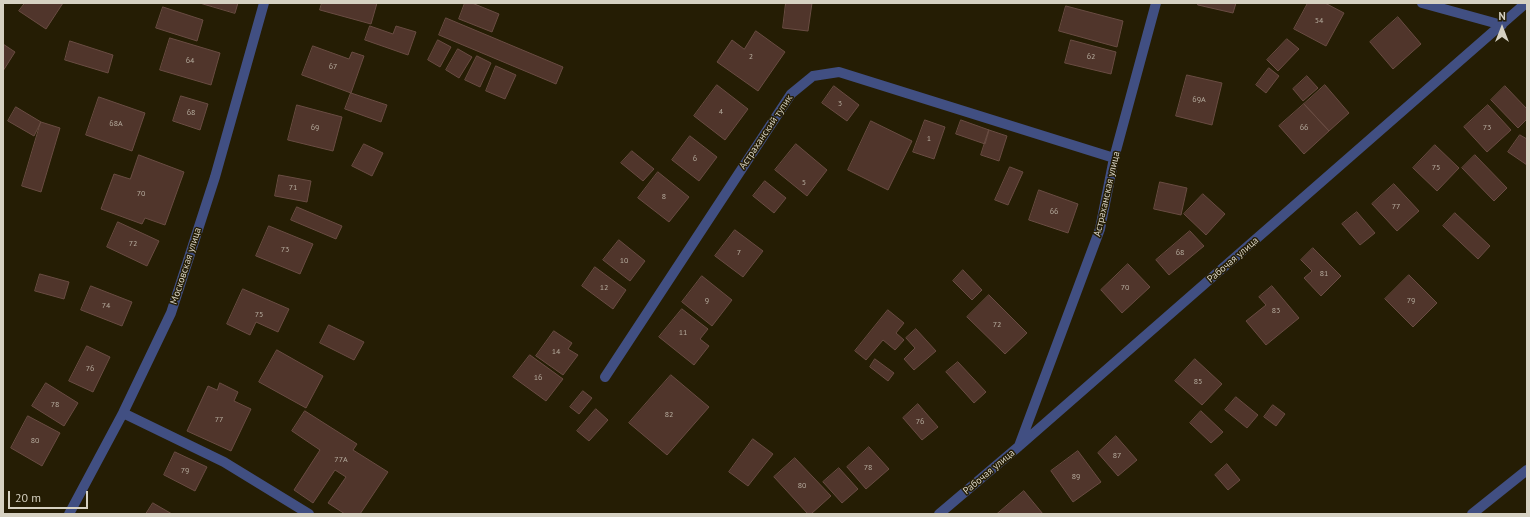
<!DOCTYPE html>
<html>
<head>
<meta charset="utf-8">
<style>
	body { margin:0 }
	#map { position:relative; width:1530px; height:517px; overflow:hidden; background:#251d04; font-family:"PT Sans",sans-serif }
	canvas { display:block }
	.frame { position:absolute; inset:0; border:4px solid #d6d1c2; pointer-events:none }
	.north { position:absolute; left:1482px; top:8px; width:40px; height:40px; -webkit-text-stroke:3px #251d04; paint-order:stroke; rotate:0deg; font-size:11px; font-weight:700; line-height:16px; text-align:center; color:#d6d1c2 }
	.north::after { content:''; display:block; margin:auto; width:14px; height:18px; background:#d6d1c2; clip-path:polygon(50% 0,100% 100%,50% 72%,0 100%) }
	.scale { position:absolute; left:8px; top:491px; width:80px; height:18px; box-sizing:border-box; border:2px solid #d6d1c2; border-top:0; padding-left:5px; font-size:12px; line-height:14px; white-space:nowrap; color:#d6d1c2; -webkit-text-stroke:3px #251d04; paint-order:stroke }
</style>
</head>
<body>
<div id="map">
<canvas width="1530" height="517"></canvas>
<div class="frame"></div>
<div class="north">N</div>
<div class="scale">20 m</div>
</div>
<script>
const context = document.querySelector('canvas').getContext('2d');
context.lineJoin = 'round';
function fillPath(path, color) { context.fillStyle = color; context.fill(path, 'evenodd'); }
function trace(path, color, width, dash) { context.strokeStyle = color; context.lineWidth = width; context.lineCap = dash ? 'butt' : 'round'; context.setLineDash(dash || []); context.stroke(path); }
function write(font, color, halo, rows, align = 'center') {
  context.font = font + ' "PT Sans",sans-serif'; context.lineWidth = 3; context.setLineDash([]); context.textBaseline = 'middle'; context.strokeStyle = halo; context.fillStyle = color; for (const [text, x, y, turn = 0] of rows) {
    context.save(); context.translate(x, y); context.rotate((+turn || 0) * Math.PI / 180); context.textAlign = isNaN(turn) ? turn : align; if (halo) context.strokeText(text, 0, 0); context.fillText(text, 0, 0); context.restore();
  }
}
const building = new Path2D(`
	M25,3H63L46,29L19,11Z
	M200,3H238L235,13Z
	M322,3H377L371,24L320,10Z
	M465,3H472L499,14L492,32L459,19Z
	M786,3H812L808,31L783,28Z
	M1198,3H1236L1233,13L1198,5Z
	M1308,3H1325L1344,13L1326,46L1294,29Z
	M1066,6L1123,21L1117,47L1059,31Z
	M163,7L203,20L197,41L156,28Z
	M1398,17L1421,44L1393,69L1370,42Z
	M446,18L563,67L556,84L439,35Z
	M370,26L393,34L396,26L416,32L408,55L365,40Z
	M756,31L785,52L758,91L717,62L732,40L744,49Z
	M170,38L220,53L211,85L160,70Z
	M1287,39L1299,49L1278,71L1267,60Z
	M438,40L451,47L440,67L428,60Z
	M1071,40L1116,52L1111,74L1065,63Z
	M70,41L113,55L108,73L65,60Z
	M3,44L15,52L3,71Z
	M313,46L349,59L352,52L364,56L351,93L302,75Z
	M458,49L472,57L459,78L446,70Z
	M477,56L491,63L480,87L465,80Z
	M496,66L516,75L505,99L486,91Z
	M1269,68L1279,76L1266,93L1256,85Z
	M1187,75L1222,83L1212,125L1176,116Z
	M1307,76L1318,88L1303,101L1293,89Z
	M717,85L748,109L725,140L694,116Z
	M1325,85L1349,113L1329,131L1304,104Z
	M834,86L859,105L847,121L822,103Z
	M1505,86L1527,109V119L1518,128L1491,100Z
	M351,93L387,105L381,122L345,109Z
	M181,96L208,104L200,130L173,121Z
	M99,97L145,113L132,151L86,135Z
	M1304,104L1329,131L1304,154L1279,126Z
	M297,105L342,117L333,151L288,140Z
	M1488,105L1511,130L1487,152L1464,127Z
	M16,107L41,122L34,136L8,121Z
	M925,120L945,127L934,159L913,152Z
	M961,120L989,130L985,144L956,134Z
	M871,121L912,141L888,190L848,170Z
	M41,122L60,128L41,192L22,186Z
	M989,130L1007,136L999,161L981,155Z
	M1520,135L1527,139V165L1508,152Z
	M690,136L717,157L699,181L672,160Z
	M364,144L383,153L372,176L352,166Z
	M796,144L827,170L807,196L775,170Z
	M1435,145L1459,168L1437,191L1413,168Z
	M632,151L654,169L643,181L621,163Z
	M139,155L184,172L165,225L145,218L142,224L101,209L114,174L130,179Z
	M1475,155L1507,188L1494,201L1462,168Z
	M1010,167L1023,172L1008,205L995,200Z
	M658,172L689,197L669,222L638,198Z
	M279,175L311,181L307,202L275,196Z
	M765,181L786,198L774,213L753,196Z
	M1160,182L1187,188L1181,215L1154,209Z
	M1394,184L1419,211L1397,231L1372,204Z
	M1039,190L1078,204L1068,233L1029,220Z
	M1203,194L1225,214L1206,235L1184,214Z
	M297,207L342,226L336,239L291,220Z
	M1357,212L1375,233L1360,245L1342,224Z
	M1455,213L1490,246L1478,259L1443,226Z
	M118,222L159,241L147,266L107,247Z
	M269,226L313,244L300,274L256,256Z
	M735,230L763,251L743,277L715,256Z
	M1190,231L1204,246L1169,275L1156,260Z
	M619,240L645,261L630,281L603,260Z
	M1313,248L1341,276L1321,296L1304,278L1312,271L1301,260Z
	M1128,264L1150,287L1122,313L1101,290Z
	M595,267L626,290L613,309L582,286Z
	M963,270L982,290L972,300L953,281Z
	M40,274L69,282L64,299L35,291Z
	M1409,275L1437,303L1413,327L1385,299Z
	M702,276L732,300L712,326L682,302Z
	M91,286L132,302L122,326L81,310Z
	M1272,286L1299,318L1266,345L1246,321L1266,305L1259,297Z
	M243,289L289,309L278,332L256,322L250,335L227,324Z
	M989,295L1027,333L1005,354L967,317Z
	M682,309L708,329L700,339L709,346L694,365L659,337Z
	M888,310L904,323L896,333L904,340L895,350L883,340L866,360L855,351Z
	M329,325L364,342L354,360L320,343Z
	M916,329L936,351L914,370L904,359L915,348L906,338Z
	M554,331L572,343L568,349L578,355L563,375L536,356Z
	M87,346L110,357L93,392L69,381Z
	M277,350L323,376L306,408L259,382Z
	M530,355L563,379L546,401L513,377Z
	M875,359L894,373L888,381L870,367Z
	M1195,359L1222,384L1202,405L1175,381Z
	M958,362L986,392L974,403L946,372Z
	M671,375L709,407L667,455L629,423Z
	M46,383L78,403L64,426L32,406Z
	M220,383L238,392L234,401L251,409L231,451L187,431L208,386L217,390Z
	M583,391L592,398L579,414L570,407Z
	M1236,397L1258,415L1247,428L1225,410Z
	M918,404L938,427L922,440L903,418Z
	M1273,405L1285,414L1276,426L1264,417Z
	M596,409L608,420L589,441L577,431Z
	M305,411L357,444L353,450L388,472L360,514H345L328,503L346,477L335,470L313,503L294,490L320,450L292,431Z
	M1201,411L1223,432L1211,443L1190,423Z
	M28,416L60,433L42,466L11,448Z
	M1116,436L1137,460L1118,476L1098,453Z
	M753,439L773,454L748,486L729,472Z
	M869,447L889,469L866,489L847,467Z
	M1078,451L1101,482L1073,502L1051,471Z
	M175,452L207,467L195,491L164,475Z
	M795,458L831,496L811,514H808L774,477Z
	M1227,464L1240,480L1228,490L1215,475Z
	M839,468L858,489L842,503L823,482Z
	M1024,491L1043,514H997Z
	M153,503L172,514H146Z`);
fillPath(building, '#50352b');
trace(building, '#694c42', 1);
trace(new Path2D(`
	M1422,3L1502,25
	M605,377L791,94L813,76L839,72L1114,158
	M123,413L224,462L309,514
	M1019,446L1100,229L1114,158L1156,3
	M69,514L123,413L171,313L215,177L264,3
	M939,514L1018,447L1526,3
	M1472,514L1527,470`), '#414f82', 10);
write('8px', '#b4aa9c', null, [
	["54",1319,21],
	["2",751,57],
	["62",1091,57],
	["64",190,61],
	["67",333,67],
	["69А",1199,100],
	["3",840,104],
	["4",721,112],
	["68",191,113],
	["68А",116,124],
	["69",315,128],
	["66",1304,128],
	["73",1487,128],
	["1",929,139],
	["6",695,159],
	["75",1436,168],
	["5",804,183],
	["71",293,188],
	["70",141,194],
	["8",664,197],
	["77",1396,207],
	["66",1054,212],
	["72",133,244],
	["73",285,250],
	["7",739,253],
	["68",1180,253],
	["10",624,261],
	["81",1324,274],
	["12",604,288],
	["70",1125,288],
	["9",707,301],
	["79",1411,301],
	["74",106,306],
	["83",1276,311],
	["75",259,315],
	["72",997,325],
	["11",683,333],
	["14",556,352],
	["76",90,369],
	["16",538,378],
	["85",1198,382],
	["78",55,405],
	["82",669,415],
	["77",219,420],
	["76",920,422],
	["80",35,441],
	["87",1117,456],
	["77А",341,460],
	["78",868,468],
	["79",185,471],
	["89",1076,477],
	["80",802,486]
]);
write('10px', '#d6d1c2', '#251d04', [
	["Астраханский тупик",766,132,-56],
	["Астраханская улица",1107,194,-77],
	["Рабочая улица",1233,260,-41],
	["Московская улица",186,266,-72],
	["Рабочая улица",989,472,-40]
]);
</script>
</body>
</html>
